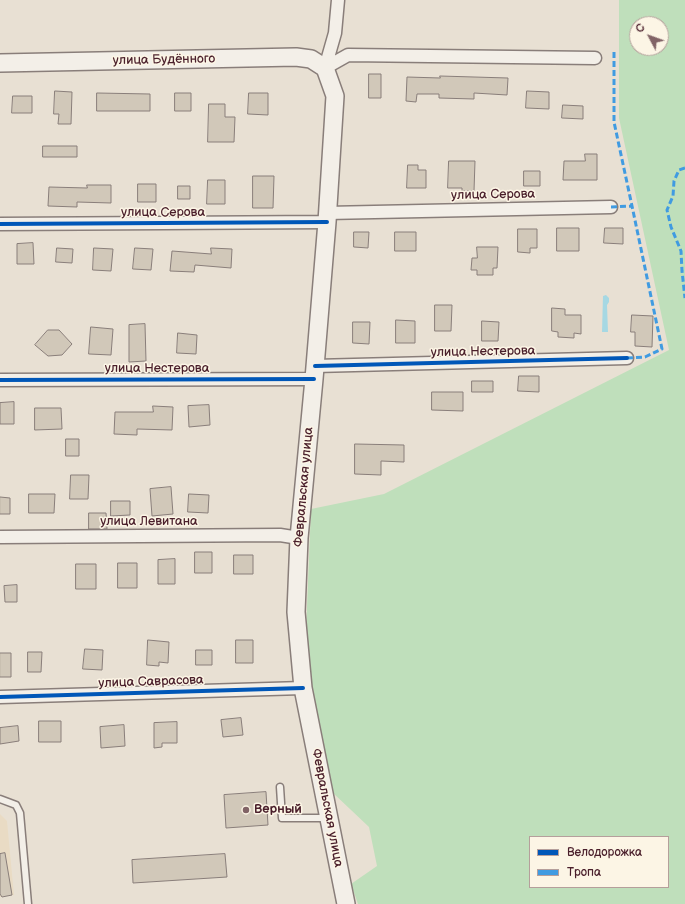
<!DOCTYPE html>
<html>
<head>
<meta charset="utf-8">
<style>
	body { margin:0 }
	#map { position:relative; width:685px; height:904px; overflow:hidden; background:#e8e0d3; font-family:"Balsamiq Sans",sans-serif }
	canvas { display:block }
	.legend { position:absolute; left:529px; top:836px; width:140px; height:52px; box-sizing:border-box; background:#fcf5e5; border:1px solid #b59f9b; margin:0; padding:5px 7px; list-style:none; font-size:12px; color:#4a1f2b }
	.legend li { display:flex; align-items:center; gap:8px; height:20px }
	.legend b { width:20px; border:1px solid #b59f9b }
	.north { position:absolute; left:629px; top:16px; width:40px; height:40px; box-sizing:border-box; background:#fcf5e5; border:1px solid #b59f9b; border-radius:50%; rotate:311deg; font-size:11px; font-weight:700; line-height:16px; text-align:center; color:#4a1f2b }
	.north::after { content:''; display:block; margin:auto; width:14px; height:18px; background:#816366; clip-path:polygon(50% 0,100% 100%,50% 72%,0 100%) }
</style>
</head>
<body>
<div id="map">
<canvas width="685" height="904"></canvas>
<ul class="legend">
<li><b style="height:5px;background:#0057b8"></b>Велодорожка</li>
<li><b style="height:5px;background:#409be1"></b>Тропа</li>
</ul>
<div class="north">С</div>
</div>
<script>
const context = document.querySelector('canvas').getContext('2d');
context.lineJoin = 'round';
function fillPath(path, color) { context.fillStyle = color; context.fill(path, 'evenodd'); }
function trace(path, color, width, dash) { context.strokeStyle = color; context.lineWidth = width; context.lineCap = dash ? 'butt' : 'round'; context.setLineDash(dash || []); context.stroke(path); }
function write(font, color, halo, rows, align = 'center') {
  context.font = font + ' "Balsamiq Sans",sans-serif'; context.lineWidth = 3; context.setLineDash([]); context.textBaseline = 'middle'; context.strokeStyle = halo; context.fillStyle = color; for (const [text, x, y, turn = 0] of rows) {
    context.save(); context.translate(x, y); context.rotate((+turn || 0) * Math.PI / 180); context.textAlign = isNaN(turn) ? turn : align; if (halo) context.strokeText(text, 0, 0); context.fillText(text, 0, 0); context.restore();
  }
}
fillPath(new Path2D(`
	M0,814L7,821L14,895L0,897Z`), '#e9dbc4');
fillPath(new Path2D(`
	M619,0H685V904H358L351,884L377,866L369,827L332,792L305,655L311,509L384,494L669,350L619,118ZM637,24H661V48H637ZM530,837H668V887H530Z`), '#bfdfbb');
fillPath(new Path2D(`
	M606,295L609,298V302L607,305L608,332H602L603,296Z`), '#a6d8e3');
const building = new Path2D(`
	M369,74H381V98H369Z
	M440,76L508,78L507,95L474,93V99L439,98V94H417L416,102L406,101L407,77L440,78Z
	M55,91L72,92L71,124H58L59,114H54Z
	M527,91L549,92V109L526,108Z
	M97,93L150,94V111H97Z
	M175,93H191V111H175Z
	M249,93H268V115L248,114Z
	M13,96H32V113H12Z
	M209,104H225V117H235L234,142H208Z
	M563,105L583,106V119L562,118Z
	M43,146H77V157H43Z
	M585,154H597V180H563L564,161H585Z
	M449,161H475L474,191H462V188H448Z
	M408,165H418V170H426V188H407Z
	M524,171H540V186H524Z
	M253,176H274L273,208H253Z
	M208,180H225V204H207Z
	M138,184H156V202H138Z
	M87,185H111V203L77,202V207L48,206L49,187L87,188Z
	M178,186H190V199H178Z
	M557,228H579V251H557Z
	M605,228H623V244L604,243Z
	M518,229H537V248H530V253L518,252Z
	M354,232H369L368,248L354,247Z
	M395,232H416V251H395Z
	M33,243L34,264H17V244Z
	M477,247H498L497,268H493V275H477V270H471L472,258H477Z
	M57,248L73,249L72,263L56,262Z
	M94,248L113,249L111,271L93,270Z
	M135,248L153,249L151,270L133,269Z
	M211,248L232,249L231,268L195,265L194,272L170,271L172,251L211,254Z
	M435,305H452L451,331H435Z
	M552,308L565,309V315H581V334L574,333V338L558,337V332L552,331Z
	M632,315L653,316L652,347L635,346V332H631Z
	M396,320L415,321V343H396Z
	M482,321L499,322L498,341H482Z
	M353,322H370L369,344L353,343Z
	M145,324L146,361L129,362V325Z
	M91,327L113,329L111,355L89,354Z
	M48,330H59L72,344L62,355L48,356L35,345Z
	M178,333L197,335L196,354L177,353Z
	M519,376H539V392L518,391Z
	M472,381H493V392H472Z
	M432,392H463V411L432,410Z
	M14,402V424H0V403Z
	M209,405L210,425L189,427L188,406Z
	M153,406L173,407L172,430L137,429V435L114,434L115,412H153Z
	M35,408H61L62,429L35,430Z
	M66,439H79V456H66Z
	M355,444L404,445V462L381,461V475L355,474Z
	M71,475H89L88,499H70Z
	M171,487L173,514L152,516L150,489Z
	M29,494H55L54,513H29Z
	M189,494L209,495L208,513L188,512Z
	M0,497L10,498V514H0Z
	M111,501H130V515L111,516Z
	M89,513H106L107,529H89Z
	M195,552H212V573H195Z
	M234,555H253V574H234Z
	M175,559V584H158V560Z
	M118,563H137V588H118Z
	M76,564H96V589H76Z
	M17,585V602H5L4,586Z
	M148,640L169,642L168,663L159,662V666L147,665Z
	M236,640H253V663H236Z
	M85,649L103,650L102,670L83,669Z
	M196,650H212V665H196Z
	M28,652H42L41,672H28Z
	M0,653H11V677H0Z
	M241,718L243,735L223,737L221,720Z
	M39,721H61V742H39Z
	M177,722V743H162V747L154,748V723Z
	M124,725L125,746L101,748L100,727Z
	M18,726L19,741L0,744V728Z
	M266,792L268,825L226,828L224,795Z
	M5,853L12,895L2,897L0,894V854Z
	M225,854L227,877L133,883L132,860Z`);
fillPath(building, '#d1c8b9');
trace(building, '#897e7a', 1);
const lane = new Path2D(`
	M280,787L282,818H327
	M0,799L16,805L20,813L28,904`);
const street = new Path2D(`
	M325,68L348,55L595,58
	M325,68L335,33L338,0
	M327,213L611,207
	M0,224L327,222
	M315,366L627,358
	M0,380L314,379
	M0,537L280,535L299,538
	M0,697L303,688`);
const secondary = new Path2D(`
	M0,63L296,57L311,59L325,68L335,96L327,222L314,379L299,538L296,612L303,688L346,904`);
trace(lane, '#897e7a', 9);
trace(street, '#897e7a', 15);
trace(secondary, '#897e7a', 20);
trace(lane, '#f3efe8', 6);
trace(street, '#f3efe8', 12);
trace(secondary, '#f3efe8', 17);
trace(new Path2D(`
	M685,168L679,170L674,181L673,196L667,210L671,227L681,251L682,271L685,298
	M611,207L632,206L614,122V51
	M627,358L645,357L662,349L632,206`), '#409be1', 3, [6, 3]);
trace(new Path2D(`
	M0,224L327,222
	M315,366L627,358
	M0,380L314,379
	M0,697L303,688`), '#0057b8', 4);
for (const [x, y, r, color] of [
	[246,810,4,"#816366"]
]) { const dot = new Path2D(); dot.arc(x, y, r, 0, 2 * Math.PI); context.fillStyle = color; context.fill(dot); trace(dot, '#fcf5e5', 1.5); }
write('13px', '#4a1f2b', '#fcf5e5', [
	["улица Будённого",164,60,-1],
	["улица Серова",493,195,-1],
	["улица Серова",163,213],
	["улица Нестерова",483,352,-1],
	["улица Нестерова",157,369],
	["Февральская улица",304,487,-85],
	["улица Левитана",149,522],
	["улица Саврасова",151,682,-2],
	["Февральская улица",327,808,79]
]);
write('bold 13px', '#4a1f2b', '#fcf5e5', [
	["Верный",254,810]
], 'left');
</script>
</body>
</html>
